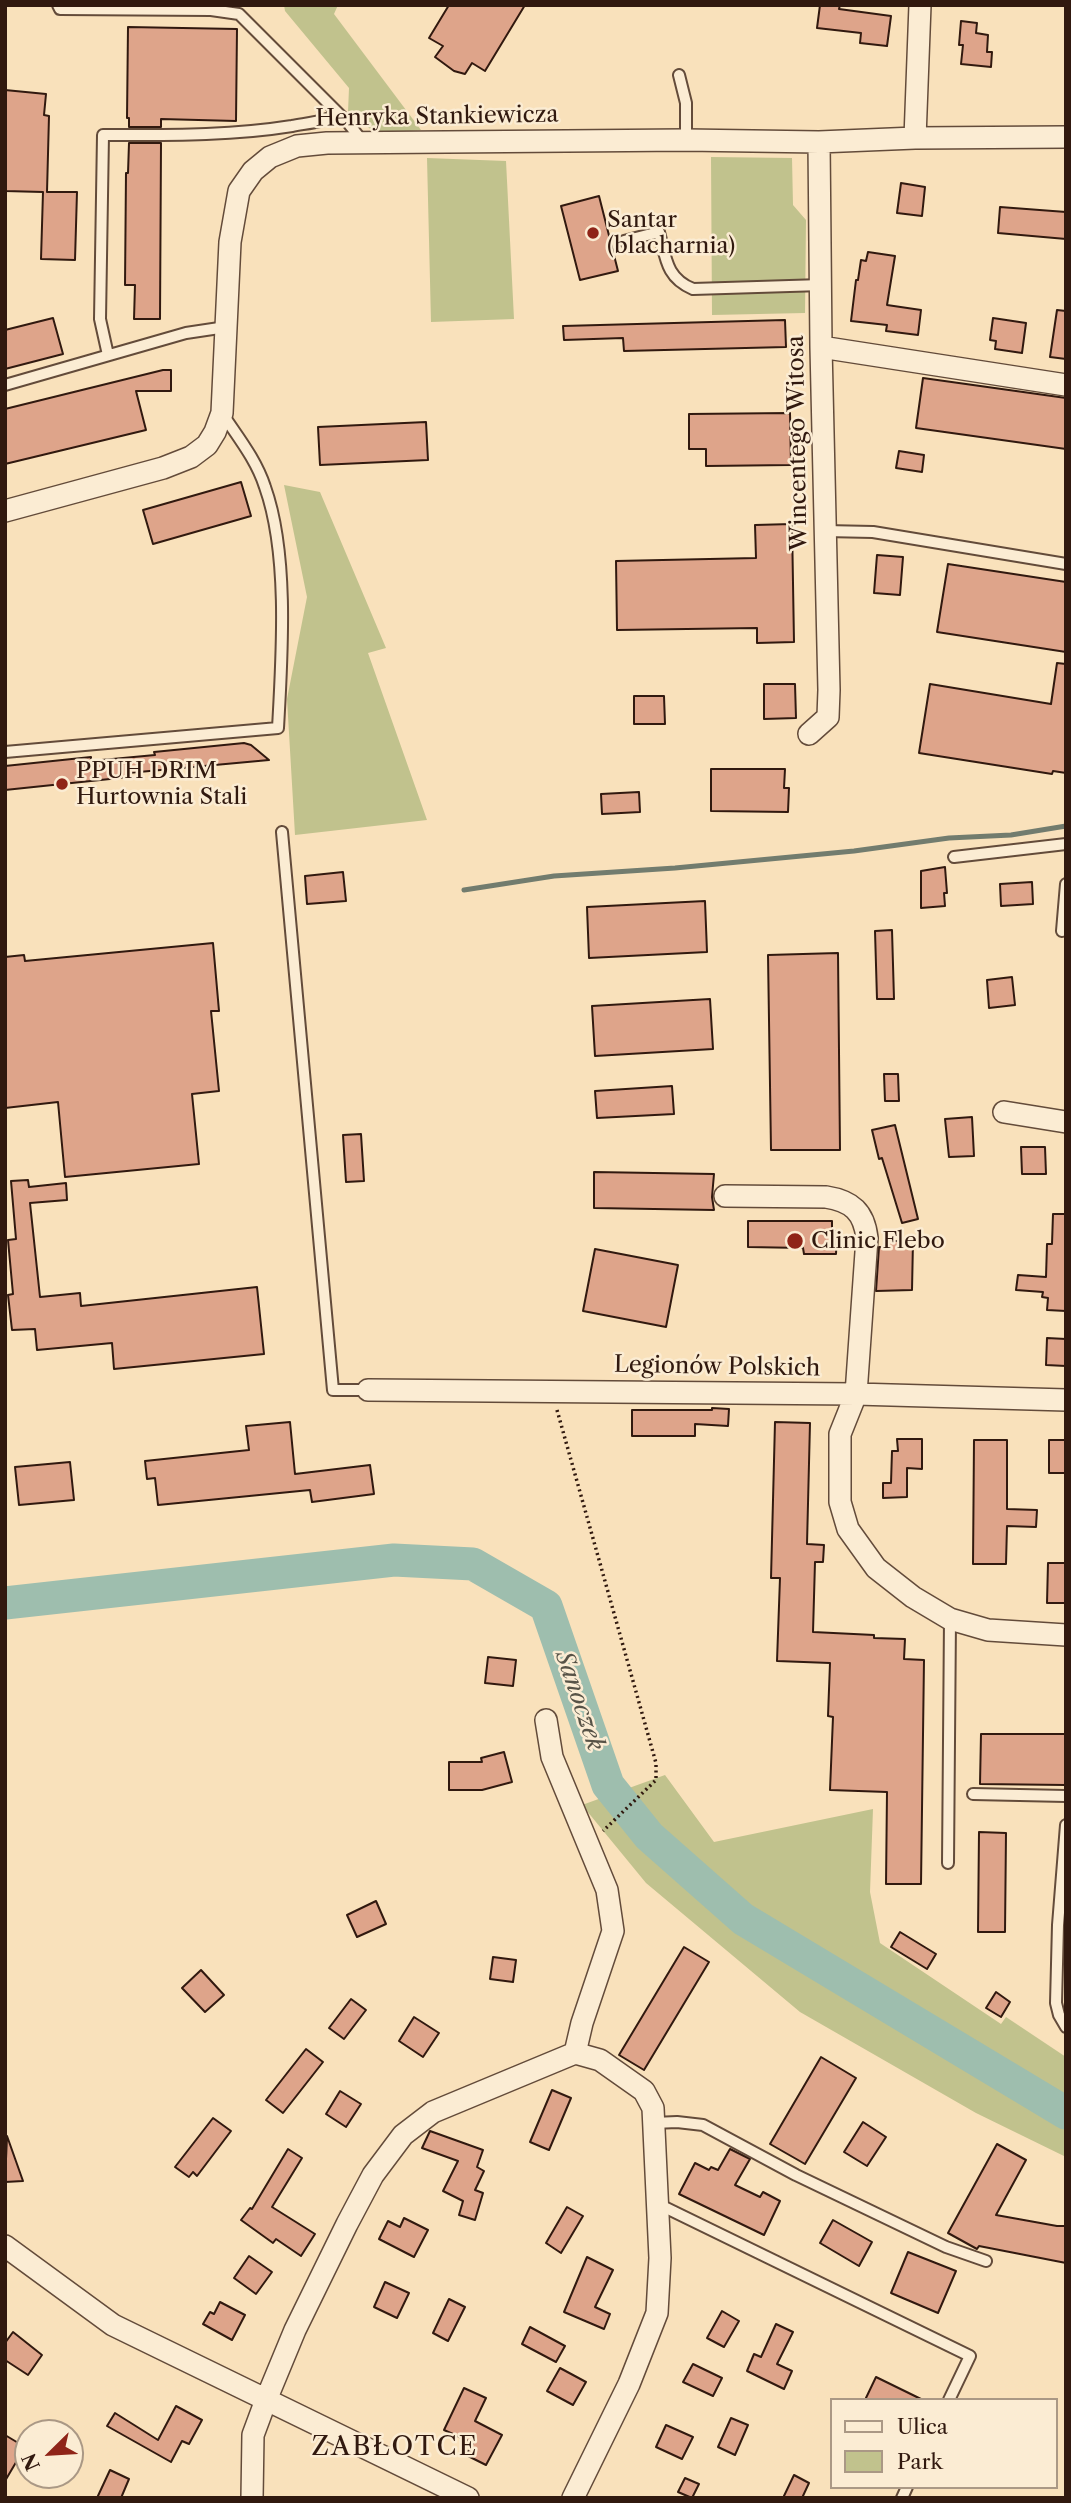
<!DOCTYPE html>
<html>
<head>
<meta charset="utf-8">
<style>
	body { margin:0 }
	#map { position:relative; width:1071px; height:2503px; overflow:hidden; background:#f9e1bb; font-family:"Libre Caslon Text",serif }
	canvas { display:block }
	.frame { position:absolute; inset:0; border:7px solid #31190f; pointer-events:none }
	.legend { position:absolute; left:830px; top:2398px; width:228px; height:91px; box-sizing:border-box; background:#fbecd3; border:2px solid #aa9885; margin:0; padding:9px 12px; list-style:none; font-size:21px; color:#31190f }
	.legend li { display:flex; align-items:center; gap:14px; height:35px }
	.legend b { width:35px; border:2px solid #aa9885 }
	.north { position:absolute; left:14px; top:2419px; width:70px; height:70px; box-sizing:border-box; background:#fbecd3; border:2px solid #aa9885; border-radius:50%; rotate:246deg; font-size:19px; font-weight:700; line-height:28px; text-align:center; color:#31190f }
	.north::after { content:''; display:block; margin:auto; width:24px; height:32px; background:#8f2418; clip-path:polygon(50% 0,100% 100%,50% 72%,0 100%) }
</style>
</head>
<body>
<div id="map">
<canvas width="1071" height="2503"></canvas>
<div class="frame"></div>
<ul class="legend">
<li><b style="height:9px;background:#fbecd3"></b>Ulica</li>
<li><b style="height:19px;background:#c1c28d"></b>Park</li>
</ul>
<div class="north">N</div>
</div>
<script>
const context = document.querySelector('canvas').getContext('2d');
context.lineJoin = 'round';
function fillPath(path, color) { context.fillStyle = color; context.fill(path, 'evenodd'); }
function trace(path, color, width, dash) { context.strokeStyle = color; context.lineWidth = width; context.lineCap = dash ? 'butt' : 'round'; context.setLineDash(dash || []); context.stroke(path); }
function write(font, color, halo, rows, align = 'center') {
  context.font = font + ' "Libre Caslon Text",serif'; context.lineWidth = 5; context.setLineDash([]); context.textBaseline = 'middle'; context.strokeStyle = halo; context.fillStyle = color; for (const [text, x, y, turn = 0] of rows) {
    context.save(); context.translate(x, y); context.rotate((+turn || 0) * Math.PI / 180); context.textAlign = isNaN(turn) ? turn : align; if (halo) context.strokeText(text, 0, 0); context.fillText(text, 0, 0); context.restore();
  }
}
fillPath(new Path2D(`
	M284,5H338L334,14L421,130L377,134L348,112L349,88L285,11Z
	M711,157L792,158L793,205L806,220L805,313L712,315Z
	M427,158L506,161L514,319L431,322Z
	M284,485L320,492L386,648L368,653L427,820L295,835L287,699L307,597Z
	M665,1775L714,1842L873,1809L870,1892L880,1943L1001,2024L1006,2017L1066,2057V2157L976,2113L800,2012L646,1883L582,1805Z`), '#c1c28d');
trace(new Path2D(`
	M464,890L554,876L675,868L854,851L949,838L1011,835L1066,826`), '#727c6e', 5);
trace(new Path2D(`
	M5,1603L394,1560L473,1564L546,1606L608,1785L649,1836L743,1919L1066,2113`), '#9ebeae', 33);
const building = new Path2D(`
	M449,5H525L485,71L472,63L465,74L454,71L435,57L443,46L429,38Z
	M820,5H840L839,9L891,16L887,46L860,43L861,33L817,28Z
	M961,21L977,23L976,33L988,35L987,52H992L991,67L961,64L963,45H959Z
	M128,27L237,29L236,121L161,119V127H129V118H127Z
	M5,90L46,94L44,115L49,116L47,192H77L75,260L41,259L43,192L5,191Z
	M129,143H161L160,319H134L135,285H125L126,173H128Z
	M901,183L925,187L922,216L897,213Z
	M599,196L618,271L580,280L561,206Z
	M1000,207L1066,212V239L998,233Z
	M868,252L895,256L887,305L921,310L918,335L886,331L887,325L851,321L856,280H858L861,260L866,261Z
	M1057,310L1066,311V359L1050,357Z
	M53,318L63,354L5,369V330Z
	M993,318L1026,323L1022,353L995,349L996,341L990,340Z
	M785,320L786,347L624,351L623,338L564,340L563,326Z
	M163,370H171V391H136L146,430L5,464V409Z
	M923,378L1066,398V449L916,428Z
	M790,413L791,465L706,466V449H689V414Z
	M426,422L428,460L320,465L318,427Z
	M899,451L924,455L922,472L896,468Z
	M241,482L251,516L153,544L143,510Z
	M792,524L794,642L757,643V628L617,630L616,561L756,558L755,525Z
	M877,555L903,557L900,595L874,593Z
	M948,564L1066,582V652L937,632Z
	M1057,663L1066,664V773L1053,771L1052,774L919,753L930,684L1051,704Z
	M764,684H795L796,718L764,719Z
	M634,696H664L665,724H634Z
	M244,743L251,745L269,760L128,773L129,777L5,790V766L91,757V761L155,755L154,752Z
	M711,769H785L784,788H789L788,812L711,811Z
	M639,792L640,812L602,814L601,794Z
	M945,867L947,893H944L945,906L921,908V871Z
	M343,872L346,901L307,904L305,876Z
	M1032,882L1033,904L1001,906L1000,884Z
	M705,901L707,952L589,958L587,907Z
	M892,930L894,999H877L875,931Z
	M213,943L219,1011H211L219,1091L192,1094L199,1164L65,1177L58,1102L5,1108V957L24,955L25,961Z
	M838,953L840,1150H771L768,955Z
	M1012,977L1015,1005L989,1008L987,980Z
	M710,999L713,1049L595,1056L592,1006Z
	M884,1074H898L899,1101H885Z
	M672,1086L674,1114L597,1118L595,1091Z
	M972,1117L974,1156L949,1157L945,1119Z
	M895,1125L918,1219L902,1223L882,1158L879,1159L872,1130Z
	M361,1134L364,1181L346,1182L343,1135Z
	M1021,1147H1045L1046,1174H1022Z
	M594,1172L714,1174L712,1197L714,1210L594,1208Z
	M28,1180L29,1187L66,1183L67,1200L30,1203L40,1297L80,1293L81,1306L257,1287L264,1354L114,1369L112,1343L37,1350L35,1329L12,1330L8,1295L13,1294L8,1240L16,1239L11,1181Z
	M1053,1214H1066V1311L1047,1310L1048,1298L1042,1297L1043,1292L1016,1290L1018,1275L1046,1277L1047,1244H1052Z
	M748,1221H832V1231H837L836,1254H804L803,1248L748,1247Z
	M886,1241H913L912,1290L876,1291L879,1247L886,1248Z
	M595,1249L678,1265L666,1327L583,1311Z
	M1047,1338L1066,1339V1366L1046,1365Z
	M712,1408L729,1409L728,1426L695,1424V1436H632V1410H712Z
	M290,1422L295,1474L370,1465L374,1494L312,1502L310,1490L158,1505L155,1478L147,1479L145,1461L249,1450L246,1426Z
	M775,1422L810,1423L807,1544L824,1545L823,1562H815L813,1632L874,1635V1638L905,1639L904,1659L924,1660L921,1884H886L887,1792L830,1790L833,1717L828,1716L830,1663L777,1661L780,1578H771Z
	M897,1439H922V1469L907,1468V1497L883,1498V1483H891L892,1451H898Z
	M974,1440H1007V1509L1037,1510L1036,1527L1007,1526L1006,1564H973Z
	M1049,1440H1066V1473H1049Z
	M70,1462L74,1500L19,1505L15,1467Z
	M1048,1563H1066V1603H1047Z
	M488,1657L516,1660L513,1686L485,1683Z
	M981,1734H1066V1785L980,1784Z
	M504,1752L512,1782L482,1790H449V1762H482L481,1758Z
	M979,1832L1006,1833L1005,1932H978Z
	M376,1901L386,1924L357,1937L347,1915Z
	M900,1932L936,1954L927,1969L891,1947Z
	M684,1947L709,1962L644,2070L619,2055Z
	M493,1957L516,1960L513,1982L490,1979Z
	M201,1970L224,1995L205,2012L182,1988Z
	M996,1992L1010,2002L1001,2017L986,2008Z
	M351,1999L366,2010L344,2039L329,2028Z
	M414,2017L439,2033L423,2057L399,2041Z
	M306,2049L323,2062L283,2113L266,2100Z
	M821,2057L856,2078L805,2164L770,2144Z
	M552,2090L571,2098L549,2150L530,2142Z
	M340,2091L361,2104L346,2127L326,2114Z
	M213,2118L231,2131L197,2176L193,2172L189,2177L175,2167Z
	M863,2122L886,2137L867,2166L844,2152Z
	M430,2131L483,2150L477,2167L484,2171L475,2190L483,2193L475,2220L459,2215L463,2201L443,2191L458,2161L422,2148Z
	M7,2136L23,2181L5,2182Z
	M997,2144L1026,2160L996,2215L1057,2226H1066V2263L979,2246L977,2249L948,2233Z
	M288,2149L302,2158L272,2207L315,2234L301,2256L276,2239L273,2243L241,2220L250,2208L252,2209Z
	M730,2149L750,2159L735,2185L760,2197L763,2192L780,2201L764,2235L679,2194L695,2163L709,2170L711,2167L718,2170Z
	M567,2207L583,2216L561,2253L546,2243Z
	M404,2218L428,2230L414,2257L379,2239L388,2221L400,2227Z
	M833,2220L872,2242L859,2266L820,2243Z
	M908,2252L956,2271L938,2313L891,2293Z
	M249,2256L272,2272L256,2294L234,2278Z
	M587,2257L613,2270L595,2307L610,2314L604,2329L564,2312Z
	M385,2282L409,2293L397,2318L374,2307Z
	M449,2299L465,2307L448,2341L433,2333Z
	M220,2302L245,2315L232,2340L203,2324L210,2312L214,2314Z
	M722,2311L739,2321L724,2347L707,2338Z
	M776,2324L793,2332L777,2364L792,2371L784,2389L747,2371L754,2354L761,2357Z
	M530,2327L565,2346L556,2362L522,2344Z
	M13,2332L42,2355L28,2375L5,2360V2343Z
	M693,2364L722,2378L713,2396L683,2382Z
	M560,2368L586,2382L573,2405L547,2391Z
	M876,2377L923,2400H865Z
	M464,2388L486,2398L475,2421L502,2435L486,2465L466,2455L473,2443L444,2430Z
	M176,2406L202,2420L189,2444L182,2441L171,2462L107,2426L115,2413L158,2440Z
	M731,2418L748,2425L735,2455L718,2447Z
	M666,2425L693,2437L682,2459L656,2447Z
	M5,2435L25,2447L5,2481Z
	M110,2470L129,2479L121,2498H97Z
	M794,2475L809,2483L802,2498H783Z
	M685,2478L699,2484L692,2498L678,2492Z`);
fillPath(building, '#dea48a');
trace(building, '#31190f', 2);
const lane = new Path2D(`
	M58,5L60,9L211,10L239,14L348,123L364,143
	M679,75L686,103V140
	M624,241L659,232C666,258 666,278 693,289L822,285
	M108,355L100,319L103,135C167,135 230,136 292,126C308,123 325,122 339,114
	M5,385L186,333L226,327
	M825,531L873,532L1066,564
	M5,752L278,728C282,656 289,554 265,487C256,459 237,436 222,413
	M282,832L333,1390H368
	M954,857L1066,844
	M1062,931L1066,884
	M973,1794L1066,1796
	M1066,1825L1058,1925L1056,2003L1059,2015L1066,2027
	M948,1863L950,1619
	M654,2123L677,2122L703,2125L796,2175L946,2247L986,2261
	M656,2203L970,2356L949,2400
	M902,2498L907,2487`);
const street = new Path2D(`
	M915,138L920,5
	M821,347L1066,385
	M5,511L163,468L191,457L207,445L215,432L222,413L230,242L239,191L253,171L270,157L297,146L327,143L686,140L819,142L915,138L1066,137
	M809,734L828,717L829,690L821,347L819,142
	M1004,1112L1066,1122
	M725,1196L826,1197C852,1201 864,1212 867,1238L856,1394L840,1434V1502L848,1529L876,1568L913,1597L950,1619L988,1630L1066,1635
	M368,1390L856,1394L1066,1400
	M546,1720L552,1757L607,1890L613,1931L582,2023L575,2053
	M5,2246L113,2325L468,2498
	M252,2498L253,2435L266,2400L295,2330L347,2224L373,2175L403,2135L433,2112L575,2053L600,2060L644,2091L653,2108L660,2258L657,2313L629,2384L573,2498`);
trace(lane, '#634b3a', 14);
trace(street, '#634b3a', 24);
trace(new Path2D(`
	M557,1410L656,1763V1780L603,1831`), '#31190f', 3.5, [2, 3.5]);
trace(lane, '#fbecd3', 10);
trace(street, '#fbecd3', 21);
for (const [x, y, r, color] of [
	[593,233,7,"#8f2418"],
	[62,784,7,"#8f2418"],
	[795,1241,9,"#8f2418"]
]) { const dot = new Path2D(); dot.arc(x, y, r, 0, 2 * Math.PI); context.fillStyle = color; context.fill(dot); trace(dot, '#fbecd3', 2.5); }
write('23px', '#31190f', '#fbecd3', [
	["Henryka Stankiewicza",437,117,-1],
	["Wincentego Witosa",798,443,-91],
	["Legionów Polskich",717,1367,1]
]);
write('23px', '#31190f', '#fbecd3', [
	["Santar",607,220],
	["(blacharnia)",607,246],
	["PPUH DRIM",76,771],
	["Hurtownia Stali",76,797],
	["Clinic Flebo",811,1241]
], 'left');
write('italic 24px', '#575347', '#fbecd3', [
	["Sanoczek",579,1701,71]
]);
context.letterSpacing = '2px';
write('26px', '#31190f', '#fbecd3', [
	["ZABŁOTCE",395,2447]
]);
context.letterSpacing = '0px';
</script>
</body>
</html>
